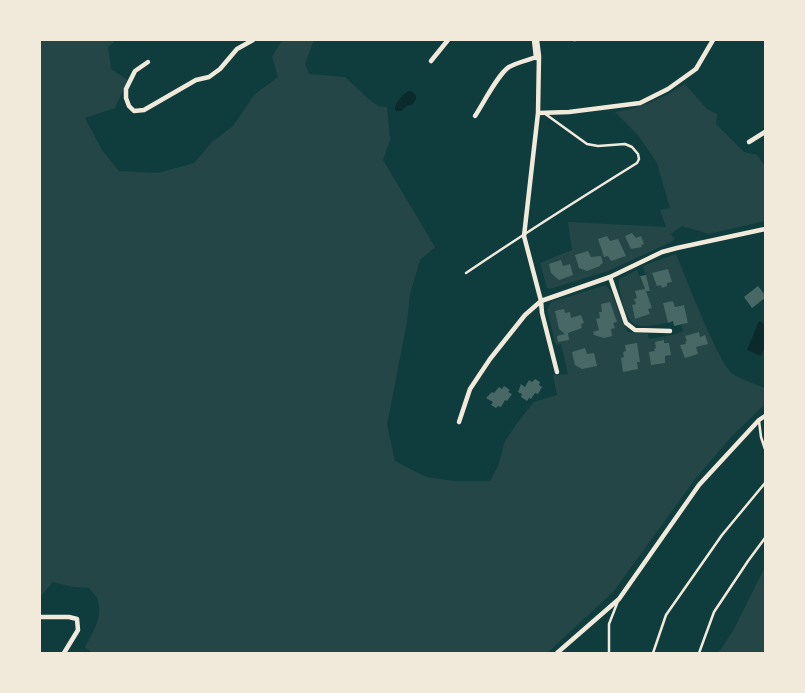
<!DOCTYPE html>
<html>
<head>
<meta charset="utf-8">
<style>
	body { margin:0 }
	#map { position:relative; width:805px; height:693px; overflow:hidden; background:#0f3d3e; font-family:"Fira Sans",sans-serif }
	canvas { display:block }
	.frame { position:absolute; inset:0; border:41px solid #f1e9da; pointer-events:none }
</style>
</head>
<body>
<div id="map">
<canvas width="805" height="693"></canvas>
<div class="frame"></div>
</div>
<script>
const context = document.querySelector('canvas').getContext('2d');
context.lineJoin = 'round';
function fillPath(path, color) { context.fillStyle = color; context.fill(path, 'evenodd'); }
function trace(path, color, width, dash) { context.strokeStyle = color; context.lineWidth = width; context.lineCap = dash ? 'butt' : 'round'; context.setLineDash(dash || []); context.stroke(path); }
fillPath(new Path2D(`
	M40,40H116L108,47L111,69L128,80L115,108L85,118L102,150L119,171L158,173L194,163L212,142L233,126L255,94L278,77L272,57L282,40H314L305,64L309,74L345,77L372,102L378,106L387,107L390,140L383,160L435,247L420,260L410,294L407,322L387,425L395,461L426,477L455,481H490L498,466L505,441L518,422L534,402L557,395L553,375L568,374L561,344L556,345L547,310L551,302L606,285C617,298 618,318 628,332L648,334L649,339L673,335L683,331L681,325L688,323L684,305L675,307L673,301L663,303L668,323C658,324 646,328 636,325C625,321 618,290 619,279L637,270L645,289L637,298L636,304L632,305L635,319L650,314L648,309L652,308L646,291L650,290L643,266L676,254C685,275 719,365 733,374C742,380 755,384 765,388V404L732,436L695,479L614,591L547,653H92L85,647C93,633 104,614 97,598C95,595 91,591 89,588L73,587L53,582L40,597Z
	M685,84L707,109L717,114L716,124L744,152L757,155L765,166V221L709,234L682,226L671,234L675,239L671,242L608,271L550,289L547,288L540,263L572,250L568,222L666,227L660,210L670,208L657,163L638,135L615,112C643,107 662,99 685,84Z
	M765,567V653H718L733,631Z`), '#244646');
fillPath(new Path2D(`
	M409,91L413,92L416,96V99L412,105L406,106L401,111H396L395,109C395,102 403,94 409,91Z
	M759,321L765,324V347L761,356L747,350Z`), '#0a2a2b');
fillPath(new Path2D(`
	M632,233L636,238L641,236L644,244L641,245L642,247L631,249L625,236Z
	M607,236L610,241L618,239L626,256L611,261L608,256L604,257L598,239Z
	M588,251L591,257L601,256L603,263L600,265V266L587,271L579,268L575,255Z
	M561,260L563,266L570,264L573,275L559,280L551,273L549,264Z
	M668,269L672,282L667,283V286L662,288L661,285L657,286L652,273Z
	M646,275L650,291H646L652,308L648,309L650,314L635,319L632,305L636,304L634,299L637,298L635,291L645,289L640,276Z
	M758,286L765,295V298L752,308L744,297Z
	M673,301L675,307L684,305L688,323L674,326L673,321L668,323L663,303Z
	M610,302L617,322L613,323L615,328L611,329L612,336L604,338L594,335L593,332L599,330L596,319L600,318L599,312H602L601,304Z
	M564,309L565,313L570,312L571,318L581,315L584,323L581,324L582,328L568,333L569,340L558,342L557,336L565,334L559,329L555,311Z
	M699,332L700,337L705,335L708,344L696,347L698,354L685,358L680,345L686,344L685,342L687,341L685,336Z
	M664,340V343H669L671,355L665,356V363L651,365L649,352L655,351L654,349L656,348L655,342Z
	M637,343L640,362H637L638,369L623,372L621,358L624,357L623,352L626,351L625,345Z
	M585,348L587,354L594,353L597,366L582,369L575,365L572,352Z
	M535,379L540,382L539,385L542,387L538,394L535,393L531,399L529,398L527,401L521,397L522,394L518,392L521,384L525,387L529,380L532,382Z
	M504,386L510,390L508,392L512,394L507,401L505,400L501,407L498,406L496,408L491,405L493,402L486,398L492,392L494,393L499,387L502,389Z`), '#486865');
trace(new Path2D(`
	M574,40H575
	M466,273C522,235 579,199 637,163L639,159L638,154L632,147L625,144L598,146L587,144L544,113
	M759,421L761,437L765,449
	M609,653V624L618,601
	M653,653L666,615L722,535L765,483
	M699,653L714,612L748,561L765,538`), '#f1e9da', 2.5);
trace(new Path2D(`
	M534,40L536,58
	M537,40L539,56L538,113L524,236L541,301L542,313L557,372
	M431,61L448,40
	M148,62L135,71L126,89V98L129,106L134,111L144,110L196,80L209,77L220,69L237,49L253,40
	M538,113L569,112L640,103L668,89L696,69L713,40
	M475,116C483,104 498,74 509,67C518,62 529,60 539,56
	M749,142L765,132
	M610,277L626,323L635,330L670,331
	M459,422L470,389L490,359L525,315L541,301L610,277L662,252L677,248L765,229
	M40,617H69L77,619L78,630L64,653
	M557,653L619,599L699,485L759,420L765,416`), '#f1e9da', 4.5);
</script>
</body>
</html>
